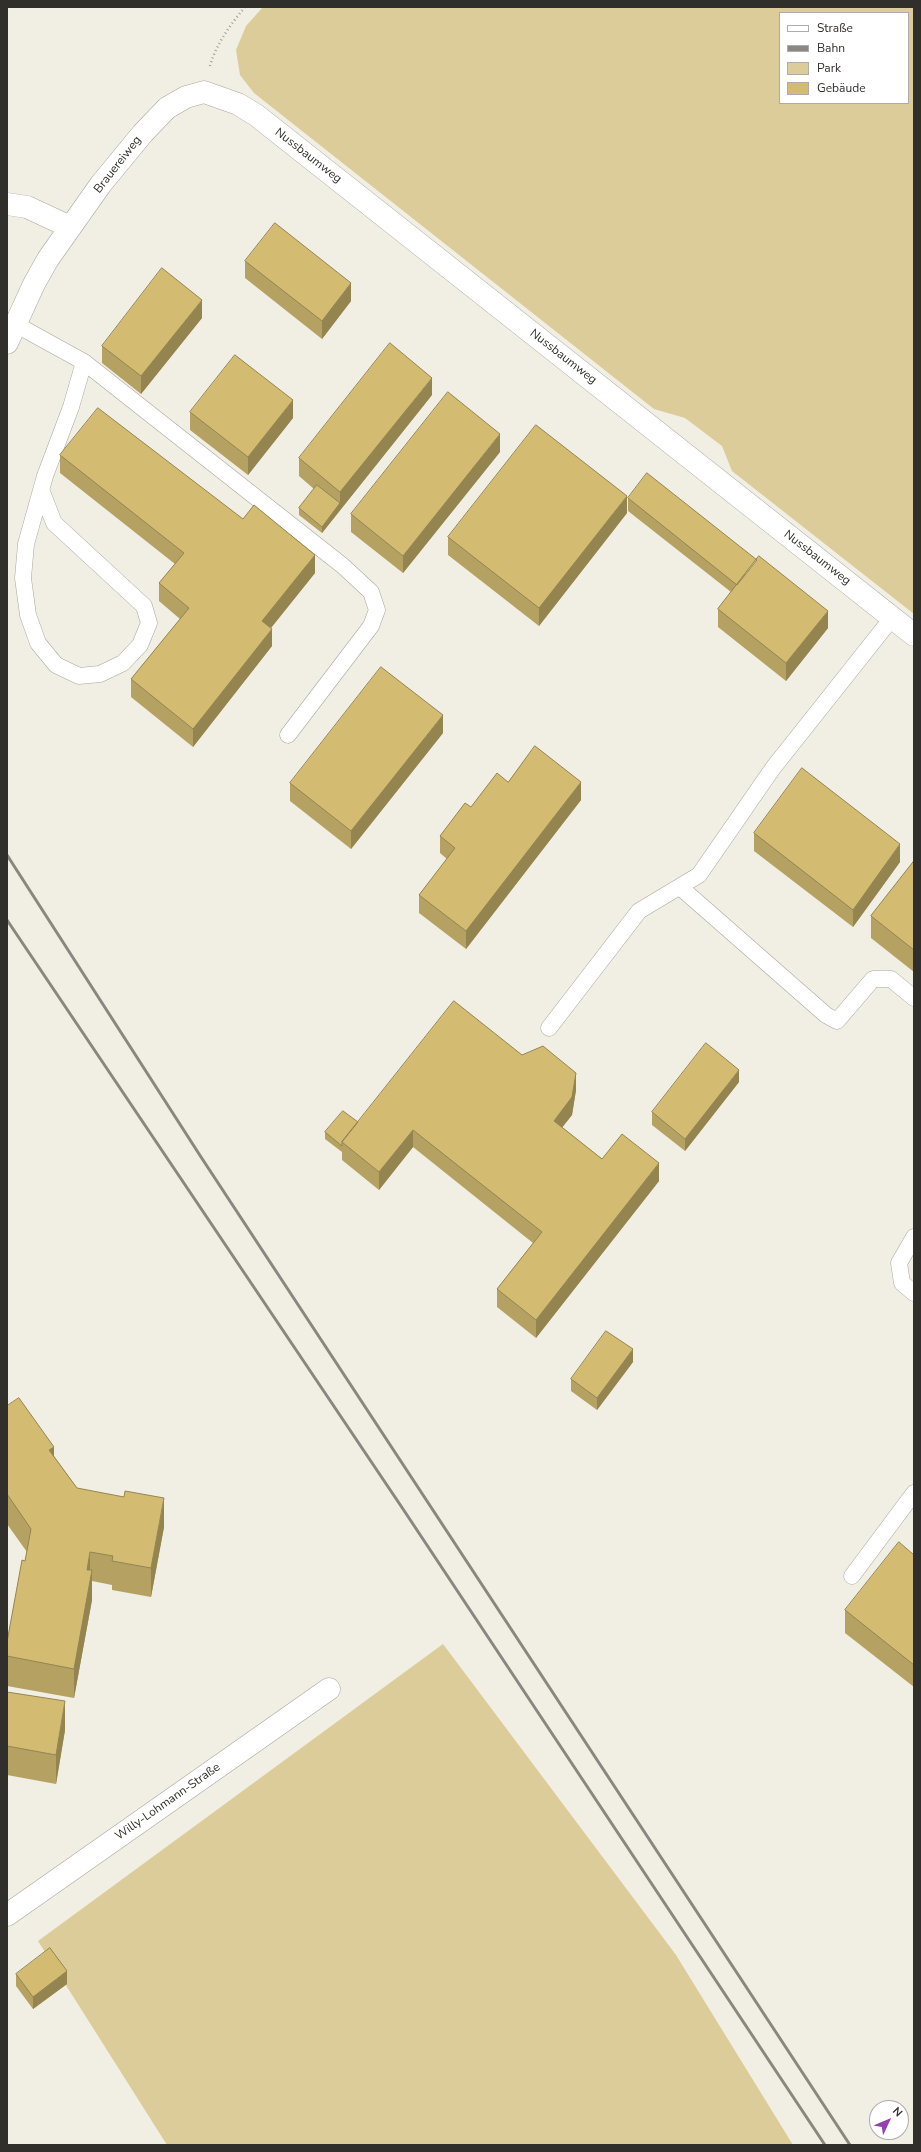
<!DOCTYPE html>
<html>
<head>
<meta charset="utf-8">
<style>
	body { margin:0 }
	#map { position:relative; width:921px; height:2152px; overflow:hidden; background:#f1eee3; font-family:"Nunito Sans",sans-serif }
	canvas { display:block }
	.frame { position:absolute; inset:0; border:8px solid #312f2b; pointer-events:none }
	.legend { position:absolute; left:779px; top:12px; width:130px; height:92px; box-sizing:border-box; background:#fff; border:1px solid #adacaa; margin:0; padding:5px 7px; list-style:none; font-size:12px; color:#312f2b }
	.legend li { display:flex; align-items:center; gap:8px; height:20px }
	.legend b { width:20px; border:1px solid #adacaa }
	.north { position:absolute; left:869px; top:2100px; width:40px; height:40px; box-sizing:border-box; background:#fff; border:1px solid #adacaa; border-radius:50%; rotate:46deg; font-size:11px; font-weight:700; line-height:16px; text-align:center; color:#312f2b }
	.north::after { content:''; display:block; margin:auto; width:14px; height:18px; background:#9441af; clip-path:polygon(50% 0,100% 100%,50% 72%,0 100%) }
</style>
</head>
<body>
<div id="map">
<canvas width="921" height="2152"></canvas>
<div class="frame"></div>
<ul class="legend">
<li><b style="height:5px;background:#fff"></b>Straße</li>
<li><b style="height:5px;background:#89877f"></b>Bahn</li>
<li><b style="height:11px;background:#dccc99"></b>Park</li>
<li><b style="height:11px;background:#d3bc72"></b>Gebäude</li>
</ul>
<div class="north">N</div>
</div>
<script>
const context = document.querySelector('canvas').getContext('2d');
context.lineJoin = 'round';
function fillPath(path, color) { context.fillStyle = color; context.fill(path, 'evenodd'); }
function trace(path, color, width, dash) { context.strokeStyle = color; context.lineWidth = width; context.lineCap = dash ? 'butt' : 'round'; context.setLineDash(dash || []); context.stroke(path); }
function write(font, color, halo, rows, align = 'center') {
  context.font = font + ' "Nunito Sans",sans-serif'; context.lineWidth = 4; context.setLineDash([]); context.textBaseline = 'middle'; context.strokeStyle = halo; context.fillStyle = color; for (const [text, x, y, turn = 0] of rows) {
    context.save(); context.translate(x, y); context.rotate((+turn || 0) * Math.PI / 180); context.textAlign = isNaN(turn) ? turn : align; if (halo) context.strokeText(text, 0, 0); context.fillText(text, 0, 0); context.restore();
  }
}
fillPath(new Path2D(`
	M263,7H914V614L732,471L722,446L685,418L654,409L254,93L240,75L236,50L246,26ZM780,13H908V103H780Z
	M443,1644L676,1955L793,2145H167L38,1941Z`), '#dccc99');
const lane = new Path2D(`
	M15,324L84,362L343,566L371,592L377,610L371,626L288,735
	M42,492L54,523L144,606L149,623L140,645L123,663L100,674L79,676L56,665L38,643L28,615L23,578L26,544L45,476L71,407L84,362
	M680,887L826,1015L837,1021L873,979H891L914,998
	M549,1028L639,911L699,875L773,768L892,618
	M914,1237L899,1263L902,1283L914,1293
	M852,1576L914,1493`);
const street = new Path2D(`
	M7,204L27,207L70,227
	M7,343L34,284L48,259L101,184L143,133L167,108L186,97L204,92L238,104L256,115L914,635
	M7,1915L329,1689`);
trace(lane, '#a9a69c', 17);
trace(street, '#a9a69c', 23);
trace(new Path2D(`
	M210,66C216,44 231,24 245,7`), '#a2a098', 2.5, [1, 3]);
trace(lane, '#fff', 16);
trace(street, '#fff', 22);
trace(new Path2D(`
	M7,855L201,1157L850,2145
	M7,920L403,1509L825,2145`), '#89877f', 3);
fillPath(new Path2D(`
	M245,261L351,301L322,339L245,278Z
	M202,318L141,394L102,363V346Z
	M432,395L322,533L299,515V508L314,489L299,476V458Z
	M190,412L293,418L248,475L190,430Z
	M500,452L403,573L351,532V514Z
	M60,455L243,519L315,573L271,628L272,646L193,747L131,697V679L180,619L159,601V583L175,564L60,473Z
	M628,498L828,628L786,681L718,627V609L731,592L628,511Z
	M627,513L539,626L448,555V537Z
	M443,733L351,849L290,801V783Z
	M508,782L581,800L466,949L419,913V895L447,859L440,853V836Z
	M754,833L900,862L853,927L754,851Z
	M914,861V972L871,938V916Z
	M522,1055L576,1090L572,1115L562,1127L602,1159L659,1181L536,1338L497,1307V1289L533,1243L413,1147L379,1190L342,1160V1152L325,1139V1132L358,1122Z
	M739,1082L685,1151L652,1125V1112Z
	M633,1362L597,1410L571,1391V1379Z
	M7,1406L54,1456L77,1488L164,1527L151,1597L112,1590V1585L92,1581V1600L74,1698L7,1686V1642L27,1552L7,1524Z
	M914,1555V1687L845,1633V1610Z
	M7,1692L65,1730L56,1784L7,1775Z
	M16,1974L67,1984L33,2009L16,1986Z`), '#b5a262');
fillPath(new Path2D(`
	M351,283V301L322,339V321Z
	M202,300V318L141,394V376Z
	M432,378V395L322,533V527L340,503V492Z
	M293,400V418L248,475V457Z
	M500,434V452L403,573V556Z
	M627,496V513L539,626V608Z
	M315,555V573L262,639V621Z
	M828,611V628L786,681V663Z
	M272,629V646L193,747V729Z
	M443,715V733L351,849V831Z
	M581,782V800L466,949V931Z
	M900,844V862L853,927V910Z
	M739,1070V1082L685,1151V1139Z
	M576,1073V1090L572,1115L554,1138V1121Z
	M413,1130V1147L379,1190V1172Z
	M659,1163V1181L536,1338V1320Z
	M633,1349V1362L597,1410V1398Z
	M54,1447V1476L49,1450Z
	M164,1498V1527L151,1597V1568Z
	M90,1552V1579L92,1570V1600L74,1698V1669L87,1570Z
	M65,1701V1730L56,1784V1755Z
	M67,1971V1984L33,2009V1997Z`), '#948450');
const building = new Path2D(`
	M275,223L351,283L322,321L245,261Z
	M162,268L202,300L141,376L102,346Z
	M390,343L432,378L340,492L299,458Z
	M235,355L293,400L248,457L190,412Z
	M448,392L500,434L403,556L351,514Z
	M98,408L243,519L254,505L315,555L262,621L272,629L193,729L131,679L189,608L159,583L184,553L60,455Z
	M536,425L627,496L539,608L448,537Z
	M647,473L757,560L737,585L628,498Z
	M317,485L340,503L322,527L299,508Z
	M759,556L828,611L786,663L718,609Z
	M381,667L443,715L351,831L290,783Z
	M535,746L581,782L466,931L419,895L455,848L440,836L465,803L471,807L497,773L508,782Z
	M802,768L900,844L853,910L754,833Z
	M914,861V950L871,916Z
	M454,1001L522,1055L543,1046L576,1073L572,1097L554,1121L602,1159L622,1134L659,1163L536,1320L497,1289L542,1232L413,1130L379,1172L342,1142Z
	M706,1043L739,1070L685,1139L652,1112Z
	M343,1111L358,1122L342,1142V1146L325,1132Z
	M606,1331L633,1349L597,1398L571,1379Z
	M19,1398L54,1447L49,1450L77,1488L124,1497L125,1491L164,1498L151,1568L112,1561L113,1556L90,1552L87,1570H92L74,1669L7,1656V1642L22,1560L25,1561L31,1529L7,1494V1406Z
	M899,1542L914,1555V1665L845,1610Z
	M7,1692L65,1701L56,1755L7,1746Z
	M50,1948L67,1971L33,1997L16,1974Z`);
fillPath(building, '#d3bc72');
trace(building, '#948450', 1);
write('12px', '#312f2b', '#fff', [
	["Nussbaumweg",308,156,38],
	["Brauereiweg",118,165,-52],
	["Nussbaumweg",563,357,38],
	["Nussbaumweg",817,558,38],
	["Willy-Lohmann-Straße",168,1802,-35]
]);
</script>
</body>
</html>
